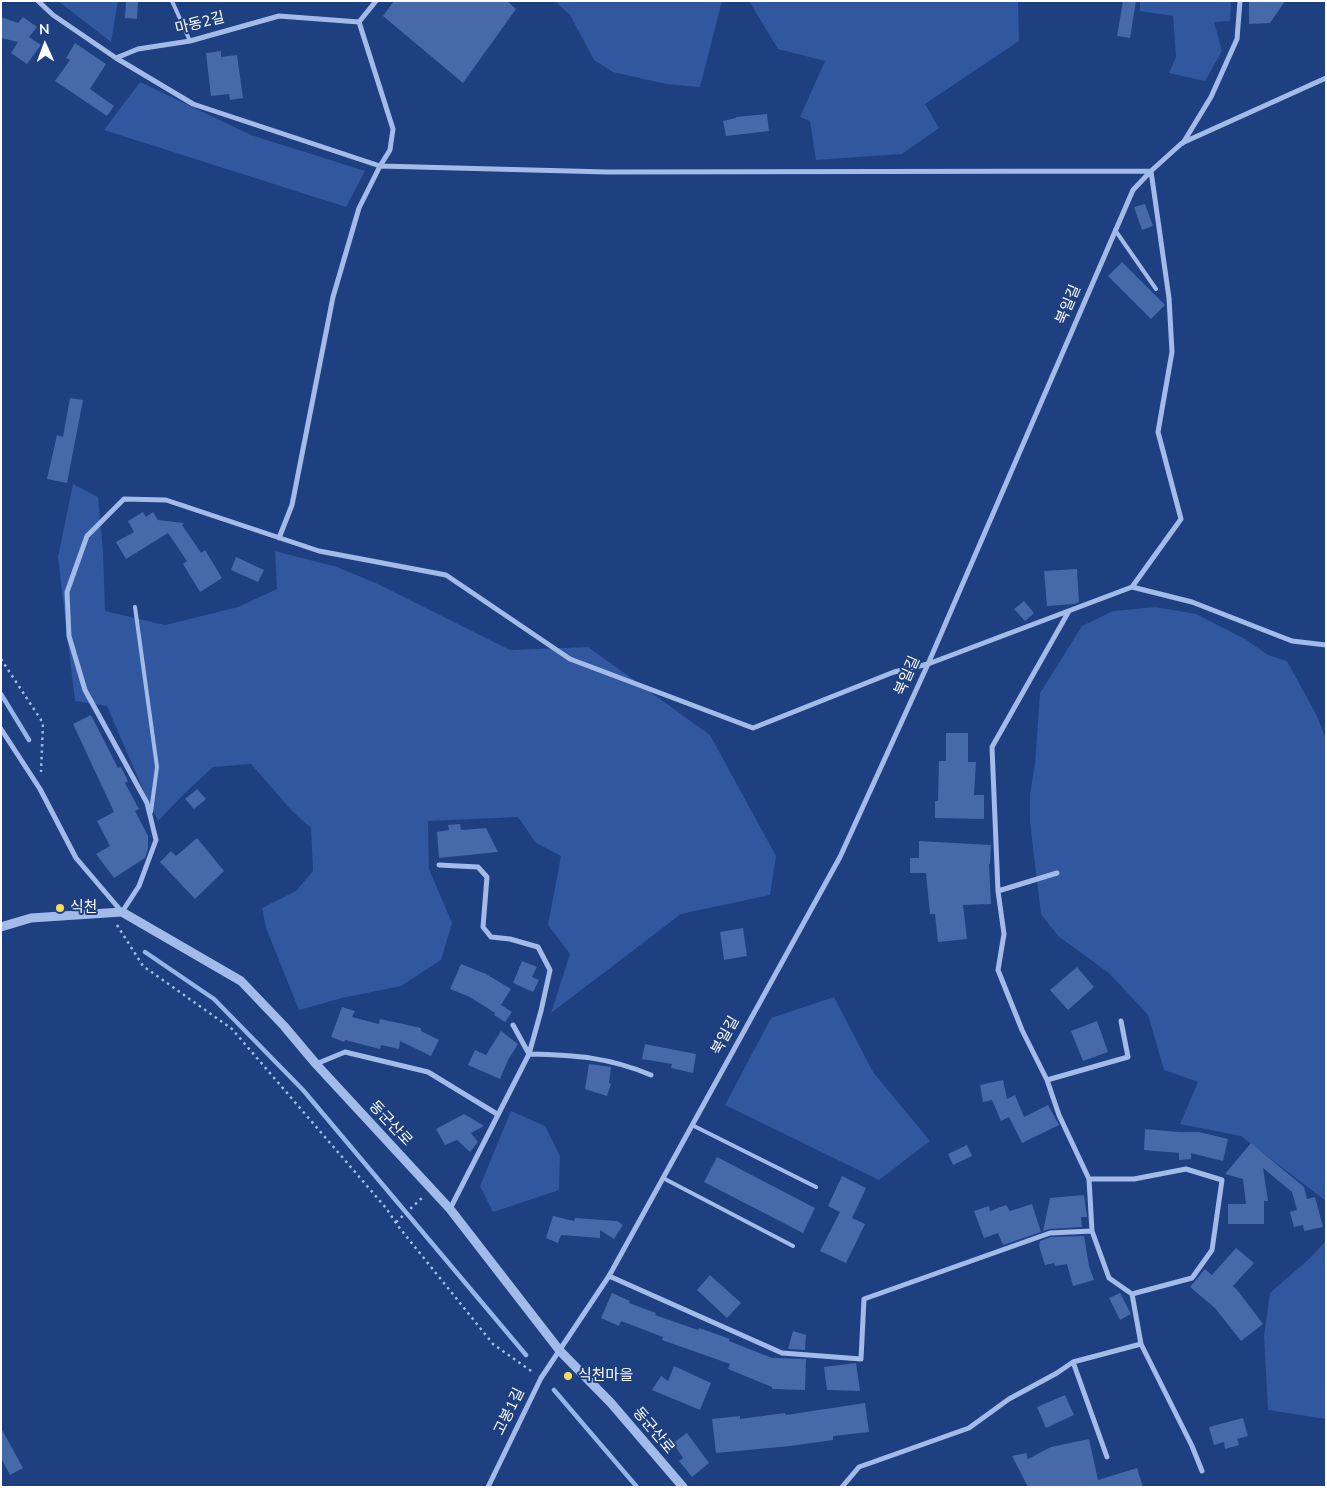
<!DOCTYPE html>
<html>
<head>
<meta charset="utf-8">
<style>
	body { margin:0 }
	#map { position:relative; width:1327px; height:1488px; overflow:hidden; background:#1e3f80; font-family:"Nunito Sans",sans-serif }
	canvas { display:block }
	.frame { position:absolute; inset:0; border:2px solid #fff; pointer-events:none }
	.north { position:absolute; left:20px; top:20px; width:50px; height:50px; -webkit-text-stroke:4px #1e3f80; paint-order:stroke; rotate:358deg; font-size:14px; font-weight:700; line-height:20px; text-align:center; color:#fff }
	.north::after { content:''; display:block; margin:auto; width:18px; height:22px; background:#fff; clip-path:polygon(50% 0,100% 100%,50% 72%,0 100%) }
</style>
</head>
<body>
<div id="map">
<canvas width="1327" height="1488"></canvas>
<div class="frame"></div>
<div class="north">N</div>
</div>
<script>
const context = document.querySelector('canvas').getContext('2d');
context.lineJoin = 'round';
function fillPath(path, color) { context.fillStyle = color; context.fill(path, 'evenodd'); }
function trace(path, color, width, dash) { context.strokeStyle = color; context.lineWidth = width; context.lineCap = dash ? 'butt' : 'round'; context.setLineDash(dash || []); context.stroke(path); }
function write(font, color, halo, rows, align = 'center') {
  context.font = font + ' "Nunito Sans","Noto Sans KR",sans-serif'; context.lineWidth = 4; context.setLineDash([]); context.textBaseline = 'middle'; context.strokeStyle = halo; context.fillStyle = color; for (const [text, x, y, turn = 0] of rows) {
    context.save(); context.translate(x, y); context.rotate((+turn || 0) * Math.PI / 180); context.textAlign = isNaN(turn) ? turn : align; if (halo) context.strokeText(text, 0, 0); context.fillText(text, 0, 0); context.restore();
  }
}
fillPath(new Path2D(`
	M58,1H118L111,42Z
	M555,1H722L700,87L666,84L613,72L594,60L570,15Z
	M749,1H1018L1019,41L925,104L939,128L902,154L816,160L810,121L800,117L825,61L778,49Z
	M1140,1H1231L1230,21L1214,22L1222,51L1205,81L1169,73L1176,57L1173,16L1140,11Z
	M140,82L251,135L365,171L346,207L104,130Z
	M73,484L98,497L103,551L105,611L165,625L238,607L277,589L275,551L337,567L378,584L510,650L588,647L710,735L776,856L770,895L681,914L551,1013L570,954L548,925L561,856L536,843L518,817L428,821L429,869L452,923L441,960L401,986L342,998L299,1010L266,928L262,908L296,891L313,871L311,828L292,811L251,764L213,767L183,795L158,821L141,785L107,706L75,701L58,557Z
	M1156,607L1196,614L1245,639L1268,655L1287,661L1317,716L1326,739V1201L1241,1136L1180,1124L1198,1082L1164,1070L1148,1015L1109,973L1058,936L1041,914L1030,822V794L1035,764L1040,693L1082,626L1113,611Z
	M834,997L873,1072L930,1141L879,1180L725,1105L771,1018Z
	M511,1111L545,1126L560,1156L559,1190L493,1212L480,1186Z
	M1326,1241V1419L1268,1410L1264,1336L1270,1293L1310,1258Z`), '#31579e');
trace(new Path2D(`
	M1,694L29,740
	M145,952L214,999L303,1090L526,1355
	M554,1390L637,1487`), '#95b5ea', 4.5);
fillPath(new Path2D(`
	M126,1H138L137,19L125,18Z
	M394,1H507L516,9L463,83L383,16Z
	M1123,1H1136L1130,38L1117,36Z
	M1249,1H1285L1270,23L1249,24Z
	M1,17L18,23L23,17L37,27L29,37L41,45L27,64L11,53L18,42L1,38Z
	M75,43L106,64L90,89L114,106L107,116L55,81L70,60L66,58Z
	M221,51V57L237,55L243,98L230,100L229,94L211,96L206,53Z
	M767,114L769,131L726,136L723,121L736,118V117Z
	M1145,204L1153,226L1142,230L1134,207Z
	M1122,262L1165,305L1151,319L1108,276Z
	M70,398L83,400L67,483L47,479L57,435L63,437Z
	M143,512L146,517L153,512L158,520L184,523L182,525L201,553L205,550L222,578L200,592L183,564L187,561L168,533L126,559L116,542L134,532L128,521Z
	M236,557L264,570L258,582L231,570Z
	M1077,569L1079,602L1074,604L1047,606L1044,571Z
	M1024,601L1034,613L1025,621L1014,609Z
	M91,715L118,768L121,767L128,781L125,783L139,809L135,811L148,836V849L145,858L114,878L96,854L110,846L97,821L114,812L73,724Z
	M946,733H968V762H976L974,795H984V819L935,818V801H938L939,761H946Z
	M197,789L206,799L194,809L185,799Z
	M460,824L461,830L486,828L498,852L439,858L437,832L449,830L448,825Z
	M197,838L224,871L195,899L160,862L171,851L176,856Z
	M919,841L991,845L990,864H989L991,904L963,905L967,939L938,942L935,914H930L926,873H910V858H919Z
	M743,928L747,956L724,960L720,932Z
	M522,961L537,967L532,977L539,980L533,992L513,983Z
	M461,964L486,974L511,989L501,1005L512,1012L505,1022L494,1015L495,1013L470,997L450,989Z
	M1077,967L1094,987L1068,1010L1050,990Z
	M342,1007L355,1011L352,1017L379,1024L380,1019L421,1028V1031L439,1040L431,1056L400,1041L399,1049L381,1045L380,1049L345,1040L344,1042L331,1037Z
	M1097,1021L1108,1052L1083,1061L1071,1031Z
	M501,1031L518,1044L508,1060L500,1079L468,1065L475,1050L486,1055Z
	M645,1044L696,1054L693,1073L671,1068L672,1064L642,1059Z
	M589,1064L611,1067L609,1083L611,1084L607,1096L585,1089Z
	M1003,1080L1007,1099L1015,1095L1024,1117L1048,1105L1059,1125L1022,1143L1009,1117L1001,1121L992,1100L983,1102L980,1085Z
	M464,1114L484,1126L471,1133L478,1142L470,1152L457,1140L445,1145L436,1129Z
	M1145,1129L1179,1132H1199L1228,1139L1223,1161L1191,1153V1159L1179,1160V1153L1144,1150Z
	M1251,1143L1304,1187L1307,1199L1315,1197L1323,1227L1304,1231L1303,1225L1294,1227L1290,1212L1297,1210L1292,1192L1263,1168L1268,1201H1264V1224H1228V1204H1246L1243,1179L1225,1174Z
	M967,1145L972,1156L953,1165L948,1154Z
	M717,1157L815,1208L803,1233L704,1182Z
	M842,1176L866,1188L852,1218L865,1224L846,1263L820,1251L840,1212L828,1206Z
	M1084,1195L1087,1217H1081L1082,1227L1050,1229L1043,1231L1050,1198Z
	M1032,1204L1041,1232L1003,1245L998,1233L984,1238L974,1211L989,1206L990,1211L1006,1205L1010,1211Z
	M553,1216L574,1221L575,1218L617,1221L623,1225L614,1239L600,1230V1238L561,1235L558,1243L546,1238Z
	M1084,1236L1089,1266L1094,1280L1073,1286L1067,1264L1055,1266L1054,1263L1045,1265L1039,1246L1040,1241L1051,1237Z
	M1236,1248L1254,1263L1233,1286L1238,1291L1263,1324L1241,1341L1215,1308L1190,1287L1205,1269L1212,1275Z
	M710,1275L741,1303L727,1318L697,1290Z
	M612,1293L630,1301L629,1303L656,1313L655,1315L698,1330L699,1328L730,1339L729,1341L772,1358L806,1359L805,1390L772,1389V1387L728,1369L730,1364L662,1340L663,1337L621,1321L619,1326L601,1318Z
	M1120,1293L1131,1314L1120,1320L1109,1298Z
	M793,1331L806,1335L805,1350L788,1349Z
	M856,1363L860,1391L827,1390L824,1367Z
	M674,1366L711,1383L700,1410L652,1390L661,1376L668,1381Z
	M1065,1395L1074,1415L1046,1428L1037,1407Z
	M865,1403L869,1432L833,1436V1440L790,1446L716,1453L712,1419L740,1416V1419L785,1413L786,1415Z
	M1243,1418L1248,1436L1237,1439L1239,1445L1225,1449L1224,1442L1214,1445L1209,1427Z
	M1,1428L23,1468L10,1475L1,1458Z
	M687,1433L709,1463L692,1477L679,1461L683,1458L673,1443Z
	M1089,1439L1098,1480L1137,1468L1143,1487H1028L1012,1456L1026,1453L1028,1459L1051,1447Z`), '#4669aa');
trace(new Path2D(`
	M1,659L43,723L41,772
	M117,925L143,966L232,1029L386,1208L398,1226L493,1344L534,1373
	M396,1222L423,1197`), '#a2bbe9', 2.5, [2.5, 4]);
trace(new Path2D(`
	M172,1L190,41
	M1115,230L1156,289
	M135,607L157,767L151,812
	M692,1125L816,1187
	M663,1178L793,1246`), '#a2bbe9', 4);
trace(new Path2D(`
	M38,1L53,15L116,58L138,49L190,41L279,16L359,22L376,1
	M116,58L193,104L380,166L607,172L1151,171L1169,298L1172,352L1158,432L1181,519L1132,587
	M1183,143L1211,97L1237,39L1240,1
	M279,538L292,505L333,297L359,208L380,166L390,150L393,129L359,22
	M1069,611L992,747L998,891L1004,934L998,970L1022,1030L1047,1080L1128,1057L1121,1021
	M1,729L40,789L76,858L122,912L139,886L156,840L147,803L85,690L69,636L67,592L87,536L124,499L166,500L319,551L446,575L570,659L753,728L894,672L928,664L1132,587L1192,602L1292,641L1326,645
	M439,865L478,867L487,877L483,927L491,937L510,939L538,947L550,970L541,1011L529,1054C575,1055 608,1057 651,1075
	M998,891L1057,873
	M316,1064L345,1052L428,1072L497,1114
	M1089,1179H1134L1186,1169L1222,1180L1212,1250L1192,1278L1132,1294L1109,1278L1092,1231
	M450,1209L529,1054L513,1025
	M609,1276L782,1353L861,1359L864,1299L1050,1233L1092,1231L1089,1179L1059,1115L1047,1080
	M1132,1294L1141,1344L1192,1446L1202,1471
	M1073,1362L1107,1457
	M488,1487L541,1378L609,1276L840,857L928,664L1133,190L1151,171L1182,143L1326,78
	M842,1487L859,1467L969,1428L1009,1399L1057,1373L1073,1362L1141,1344`), '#a2bbe9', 5);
trace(new Path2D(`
	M1,927L31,918L122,912L241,981L284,1026L316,1064L450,1209L560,1351L611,1403L683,1487`), '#a2bbe9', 9);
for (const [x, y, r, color] of [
	[60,908,5,"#f8db61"],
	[568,1376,5,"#f8db61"]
]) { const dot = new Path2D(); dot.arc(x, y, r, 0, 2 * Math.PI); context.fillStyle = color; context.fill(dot); trace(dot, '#1e3f80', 2); }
write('15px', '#fff', '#1e3f80', [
	["마동2길",200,24,-14],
	["북일길",1069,305,-67],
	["북일길",908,676,-66],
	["북일길",726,1036,-61],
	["동군산로",390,1124,47],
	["고봉1길",510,1412,-64],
	["동군산로",653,1431,50]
]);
write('15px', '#fff', '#1e3f80', [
	["식천",70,908],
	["식천마을",578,1376]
], 'left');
</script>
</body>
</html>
